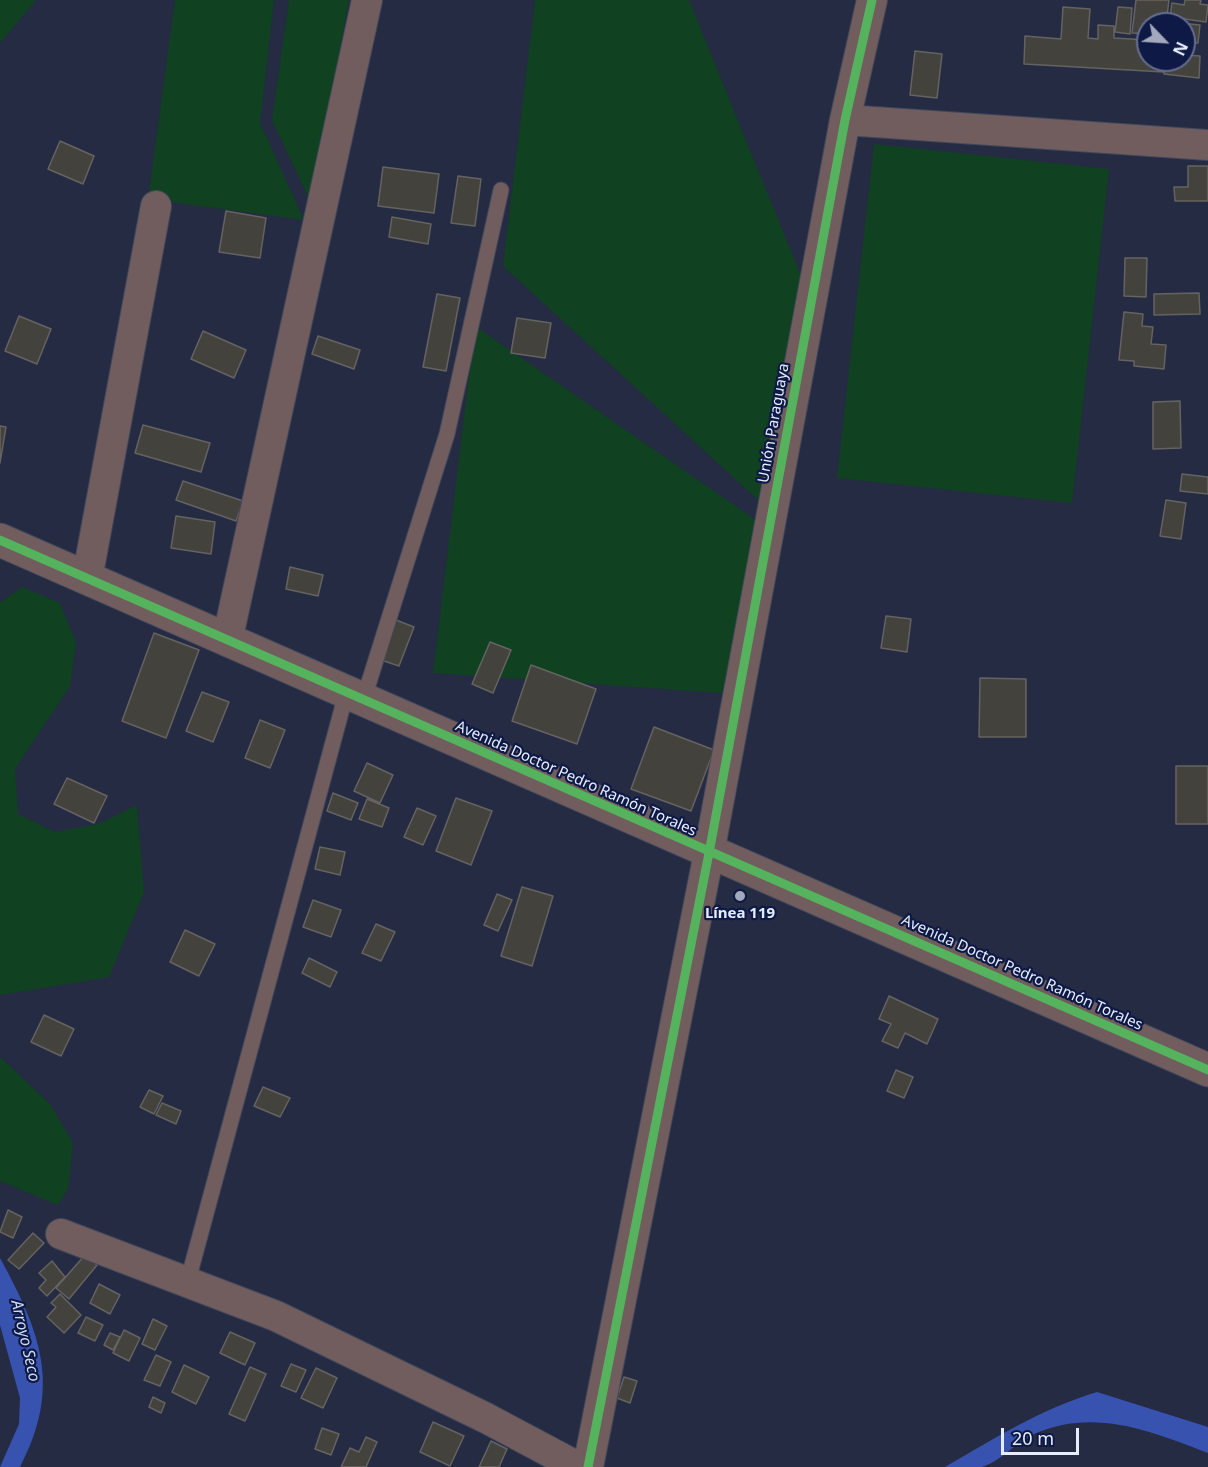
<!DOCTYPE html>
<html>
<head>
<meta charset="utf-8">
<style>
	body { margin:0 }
	#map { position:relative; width:1208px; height:1467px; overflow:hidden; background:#242b43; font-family:"Noto Sans",sans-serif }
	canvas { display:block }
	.north { position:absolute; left:1136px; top:12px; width:60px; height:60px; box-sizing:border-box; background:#0e1a45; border:2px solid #646e8f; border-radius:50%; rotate:115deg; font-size:16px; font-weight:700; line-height:24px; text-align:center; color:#e6edff }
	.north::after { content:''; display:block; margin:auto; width:21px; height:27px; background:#a2a9bd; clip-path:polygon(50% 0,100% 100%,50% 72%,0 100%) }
	.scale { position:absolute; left:1001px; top:1428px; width:78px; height:27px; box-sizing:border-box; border:3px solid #e6edff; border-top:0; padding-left:8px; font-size:18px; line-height:21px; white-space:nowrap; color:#e6edff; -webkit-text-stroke:4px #0e1a45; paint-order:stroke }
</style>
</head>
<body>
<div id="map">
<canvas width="1208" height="1467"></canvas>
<div class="north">N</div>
<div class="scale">20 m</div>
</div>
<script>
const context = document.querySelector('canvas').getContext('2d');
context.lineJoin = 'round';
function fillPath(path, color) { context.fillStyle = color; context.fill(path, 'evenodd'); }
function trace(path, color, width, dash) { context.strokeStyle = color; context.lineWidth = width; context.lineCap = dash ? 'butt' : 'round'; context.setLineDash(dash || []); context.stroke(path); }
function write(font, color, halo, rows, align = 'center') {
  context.font = font + ' "Noto Sans",sans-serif'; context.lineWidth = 4.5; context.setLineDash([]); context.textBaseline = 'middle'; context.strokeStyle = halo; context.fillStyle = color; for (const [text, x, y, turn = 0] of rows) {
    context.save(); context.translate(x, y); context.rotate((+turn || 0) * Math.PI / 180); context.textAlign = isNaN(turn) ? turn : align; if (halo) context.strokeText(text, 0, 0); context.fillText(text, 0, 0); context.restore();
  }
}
fillPath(new Path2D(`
	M0,0H36L0,43Z
	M175,0H274L260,123L304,220L148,199Z
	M289,0H349L311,203L272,120Z
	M535,0H689L812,303L771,512L503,266Z
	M874,144L1109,169L1072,503L837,478Z
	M475,326L766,527L736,694L433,673Z
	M22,587L60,603L76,643L70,686L15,769L18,814L55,832L98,824L137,805L144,892L109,977L0,995V603Z
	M0,1057L50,1104L73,1143L68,1189L58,1205L0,1181Z`), '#104121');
fillPath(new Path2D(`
	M0,1258C41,1333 62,1387 20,1467H0L19,1424L20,1398L0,1325Z
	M1097,1392L1208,1427V1453C1150,1431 1093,1407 1032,1435C1015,1443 999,1463 981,1467C970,1467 956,1467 945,1467C995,1438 1041,1409 1097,1392Z`), '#3853af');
const building = new Path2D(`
	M1136,0H1169L1166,24H1148V34L1132,33Z
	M1185,0H1201L1200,4L1208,5L1206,22L1170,17L1172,3L1184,5Z
	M1063,7L1090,9L1088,38L1098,39V25L1114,26V38L1148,40V60H1165L1164,72L1024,64L1025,36L1061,39Z
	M1118,7L1132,8L1130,34L1115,32Z
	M1170,22L1200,25L1198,43L1184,42V24Z
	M915,51L942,54L937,98L910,95Z
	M1184,55L1200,56L1199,78L1164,74L1166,60H1184Z
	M60,141L94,156L83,184L48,169Z
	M1188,166H1208V201H1175L1174,187H1188Z
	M383,167L439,174L434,213L378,206Z
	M458,176L481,179L475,226L451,223Z
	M226,211L266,218L260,258L219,252Z
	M392,217L431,224L428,244L389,237Z
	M1125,258H1147L1146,297L1124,296Z
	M1199,293L1200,314L1154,315V294Z
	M437,294L460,298L446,371L423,367Z
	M1124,312L1143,314L1142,326L1153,327L1151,344L1166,345L1164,369L1134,366V361L1119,360Z
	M19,316L51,329L37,364L5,351Z
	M517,318L551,323L545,358L511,353Z
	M203,331L246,350L234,378L191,359Z
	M318,336L360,350L354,369L312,354Z
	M1180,401L1181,448L1153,449V402Z
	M143,425L210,443L201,472L135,453Z
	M0,426L6,427L0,463Z
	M1182,474L1208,477V494L1180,491Z
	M183,481L243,501L236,521L176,500Z
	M1166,500L1186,503L1181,539L1160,536Z
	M176,516L215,522L211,554L171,548Z
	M290,567L323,575L318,596L286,589Z
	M886,616L911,619L907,652L881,648Z
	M396,620L414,627L399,666L381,660Z
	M154,633L199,650L166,738L122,721Z
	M490,642L511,650L493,693L472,684Z
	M531,665L596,689L577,744L512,721Z
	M980,678L1026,679V737H979Z
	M202,692L229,702L213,742L186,731Z
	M260,720L285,730L270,768L245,758Z
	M654,727L714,750L691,811L631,789Z
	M367,763L393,775L380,803L354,791Z
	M1176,766H1208V824H1176Z
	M67,778L107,796L94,823L54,804Z
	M333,793L358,803L351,820L327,811Z
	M456,798L492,811L471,865L436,851Z
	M367,799L389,808L382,827L359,819Z
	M417,808L436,816L423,845L404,837Z
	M320,847L345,852L340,875L315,869Z
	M522,887L553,896L532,966L501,956Z
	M497,894L512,900L498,931L484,925Z
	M313,900L341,910L331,937L303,927Z
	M376,924L395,932L381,961L362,953Z
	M185,930L215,944L199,976L170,962Z
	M309,958L337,972L330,987L302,973Z
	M889,996L938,1019L927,1044L905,1033L898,1048L882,1041L891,1024L879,1019Z
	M44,1015L74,1029L61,1056L31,1042Z
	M896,1070L913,1077L904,1098L887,1091Z
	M263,1087L290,1098L280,1117L254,1106Z
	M149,1090L163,1096L154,1114L140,1107Z
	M162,1103L181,1111L176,1124L156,1115Z
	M8,1210L22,1217L13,1238L0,1232Z
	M33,1233L44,1243L19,1269L8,1260Z
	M85,1255L97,1265L69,1299L56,1288Z
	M52,1261L65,1277L47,1296L39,1288L46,1280L39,1273Z
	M99,1284L120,1295L110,1314L90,1303Z
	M60,1294L81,1315L64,1333L47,1317L56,1307L51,1303Z
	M86,1317L103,1325L95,1341L78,1333Z
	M153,1319L167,1326L155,1350L142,1344Z
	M124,1330L140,1338L129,1361L113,1353Z
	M230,1332L255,1343L245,1365L220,1353Z
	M110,1333L120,1337L113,1350L104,1345Z
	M156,1355L171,1362L160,1386L144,1380Z
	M291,1364L306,1370L296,1392L281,1386Z
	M184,1365L209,1377L196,1404L172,1392Z
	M250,1367L266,1374L245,1421L229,1414Z
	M316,1368L337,1378L323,1408L301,1398Z
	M624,1377L637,1381L630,1403L617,1398Z
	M153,1397L165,1403L161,1413L149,1407Z
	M433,1422L464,1436L450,1466L420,1452Z
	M322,1428L339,1434L331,1455L315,1449Z
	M366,1437L377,1442L366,1467H341L350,1448L359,1452Z
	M491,1441L507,1449L499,1467H479Z`);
fillPath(building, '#44423d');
trace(building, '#656362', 1.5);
const service = new Path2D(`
	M363,701L447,434L501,190
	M187,1284L346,694`);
const minor = new Path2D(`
	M845,120L1208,145
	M87,579L156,206
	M227,641L367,0
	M61,1234L276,1316L486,1418L578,1467
	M588,1467L709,853L845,120L872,0`);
const tertiary = new Path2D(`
	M0,540L1208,1070`);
trace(service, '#42485b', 17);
trace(minor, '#42485b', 32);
trace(tertiary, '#42485b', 35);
trace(service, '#715d5e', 15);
trace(minor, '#715d5e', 30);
trace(tertiary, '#715d5e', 33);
trace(new Path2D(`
	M0,540L1208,1070
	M588,1467L709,853L845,120L872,0`), '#56b35d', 9);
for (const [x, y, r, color] of [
	[740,896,6,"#a2a9bd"]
]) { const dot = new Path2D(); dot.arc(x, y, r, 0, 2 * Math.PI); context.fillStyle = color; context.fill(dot); trace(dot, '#0e1a45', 2); }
write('15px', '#e6edff', '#0e1a45', [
	["Unión Paraguaya",774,423,-80],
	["Avenida Doctor Pedro Ramón Torales",576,779,24],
	["Avenida Doctor Pedro Ramón Torales",1022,973,24]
]);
write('bold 15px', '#e6edff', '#0e1a45', [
	["Línea 119",740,914]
]);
write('italic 16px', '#cdd8f2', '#0e1a45', [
	["Arroyo Seco",25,1341,77]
]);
</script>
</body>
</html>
